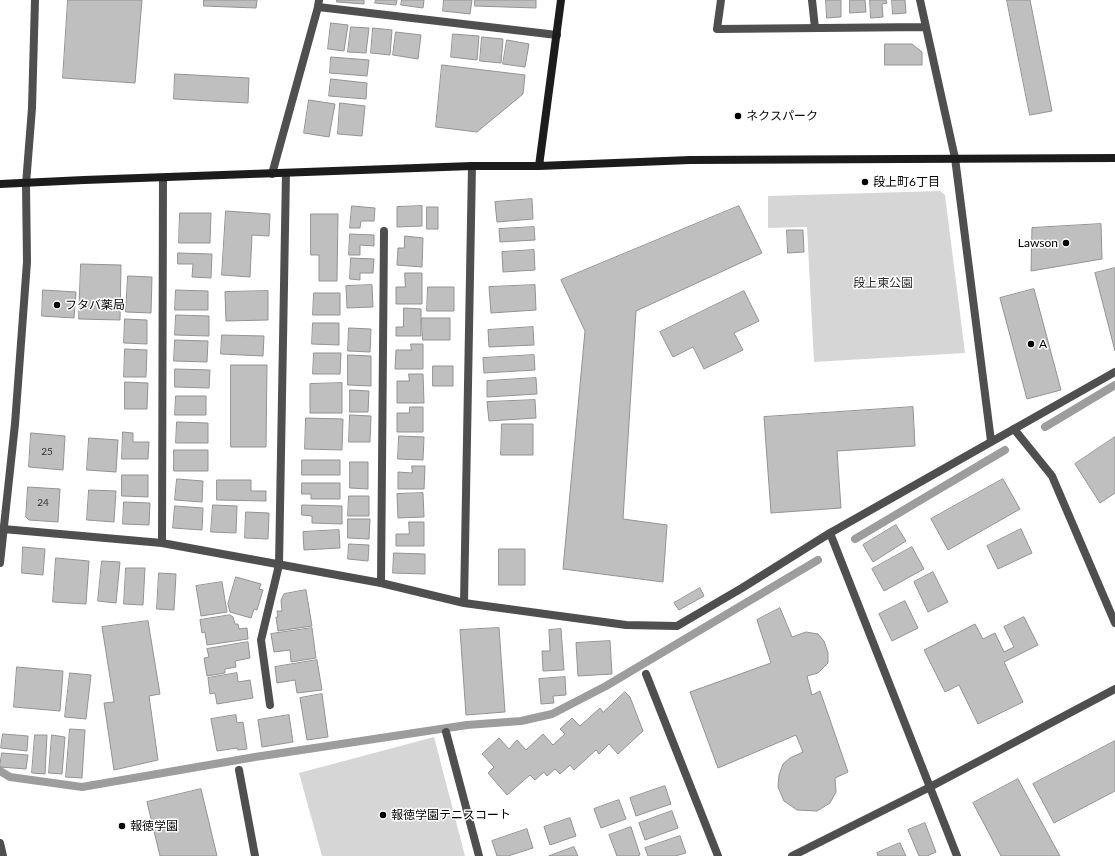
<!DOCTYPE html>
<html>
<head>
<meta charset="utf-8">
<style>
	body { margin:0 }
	canvas { display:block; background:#fff }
</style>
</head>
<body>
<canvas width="1115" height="856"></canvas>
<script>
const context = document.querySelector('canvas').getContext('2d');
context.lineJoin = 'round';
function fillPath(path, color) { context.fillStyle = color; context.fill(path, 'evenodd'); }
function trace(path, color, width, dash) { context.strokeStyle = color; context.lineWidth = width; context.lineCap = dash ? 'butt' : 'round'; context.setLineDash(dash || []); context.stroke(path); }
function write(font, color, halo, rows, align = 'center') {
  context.font = font + ' Lato,"Noto Sans JP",sans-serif'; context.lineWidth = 3; context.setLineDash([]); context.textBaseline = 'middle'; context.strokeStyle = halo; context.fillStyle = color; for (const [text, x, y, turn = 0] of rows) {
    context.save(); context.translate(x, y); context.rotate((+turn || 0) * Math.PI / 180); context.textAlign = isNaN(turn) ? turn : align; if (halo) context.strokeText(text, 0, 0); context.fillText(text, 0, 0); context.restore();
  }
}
fillPath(new Path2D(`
	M940,191L945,195L965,353L814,362L807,227L768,228V196Z
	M434,737L465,856H322L299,773Z`), '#d6d6d6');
trace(new Path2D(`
	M1045,427L1115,385
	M855,539L1005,450
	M0,771L10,777L82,787L255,757L467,725L521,721L552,714L606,686L818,560`), '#9d9d9d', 8);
const building = new Path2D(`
	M68,0H142L135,83L63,78Z
	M204,0H257L256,8L204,6Z
	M337,0H364V4L337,2Z
	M376,0H397L396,5L375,3Z
	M402,0H424L423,8L401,5Z
	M444,0H472L470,14L443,11Z
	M475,0H536V8L475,6Z
	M826,0H841V17L827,18Z
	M850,0H865L866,12L850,13Z
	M870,0H886L887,3L882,4L883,17L871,18Z
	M892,0H905L906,13L893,14Z
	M1007,0H1030L1052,111L1030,115Z
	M331,23L348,25L344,51L328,49Z
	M351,27L369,28L366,53L348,52Z
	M373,28L392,30L390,55L371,53Z
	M396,32L421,35L418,59L393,55Z
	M453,34L479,36L477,60L451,57Z
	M482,37L503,39L501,63L480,61Z
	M507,40L529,44L525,67L503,64Z
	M885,44H912L922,52V65H885Z
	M331,57L369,60L367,76L330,73Z
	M442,65L525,75L523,94L477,132L436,127Z
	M175,74L249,78L248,103L174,99Z
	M331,79L367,83L366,99L329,96Z
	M309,100L335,104L329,137L304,133Z
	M340,103L365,106L362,136L338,134Z
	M532,199L533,219L497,222L495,202Z
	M352,206L375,208L374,221H361L360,228H350Z
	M422,206V226L397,227V207Z
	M739,206L762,253L636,311L623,519L667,525L663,582L563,569L585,331L561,280Z
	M427,207H438V229H427Z
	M226,211L270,214L269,236L252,235L250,277L222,275Z
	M180,213H211L210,243H179Z
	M311,214H338L337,281H319V255H311Z
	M1101,224L1102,259L1031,271L1032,228Z
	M534,227L535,240L500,242L499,229Z
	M787,230H803L804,252L788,253Z
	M350,234L374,235V246L360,245V255H349Z
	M405,236L423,238L422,267L397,265L398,248H404Z
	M534,250L535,270L503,272L502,252Z
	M178,253L212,254L211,278L192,277L193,264H178Z
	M351,258L374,259L373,273H360V280L350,279Z
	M81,264L121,265L120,320L79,319Z
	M1115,268V351L1095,273Z
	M405,273H422V304H396V287H405Z
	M128,276L152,277L151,313L126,312Z
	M372,285L373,307L347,308L346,286Z
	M535,285L536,310L491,313L489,287Z
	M428,287H454V311H427Z
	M1034,289L1061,390L1027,399L1000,298Z
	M43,290L76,292L74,318L42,316Z
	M176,290L208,291V310H175Z
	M268,291V320L226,321L225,292Z
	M744,291L759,321L734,333L743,350L704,369L693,347L673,357L660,332Z
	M314,293H340V315H313Z
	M404,308L421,309V336H396V327H403Z
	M176,315L209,316V336L175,335Z
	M422,318H450V340H423Z
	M125,319L147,320V344L124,343Z
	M313,323H339V345L312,344Z
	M533,327L534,345L489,347L488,330Z
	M349,328L371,329L370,352L348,351Z
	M222,335L264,336L263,356L221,354Z
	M175,340L208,341L207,362L174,361Z
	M411,344H423V369H395L396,350H411Z
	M125,349L147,350L146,377H124Z
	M314,353H341L340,374H313Z
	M348,355L371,356V386L348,385Z
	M534,355L535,370L484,373L483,358Z
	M231,365H267L266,447H231Z
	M433,366H453V386H433Z
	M175,369L210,370L209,388L175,387Z
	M409,374H423L424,403H397V381H409Z
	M536,378L537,394L487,397V381Z
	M125,382L148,383L147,409H125Z
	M342,383V413H310V384Z
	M350,390L369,391L368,412H350Z
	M176,396H206V415H175Z
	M535,400L536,418L489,421L487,402Z
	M410,407H423V432H397V413H409Z
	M913,407L915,446L837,451L841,508L771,513L764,417Z
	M350,415L371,416L370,442H349Z
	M306,418L343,419L342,450L305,449Z
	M177,422L208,423V443H176Z
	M502,424H533V455H501Z
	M123,432L133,433V442H149L148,459H122Z
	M31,433L65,436L63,470L29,467Z
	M399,436L424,437L423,460L398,459Z
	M1115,437V493L1100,503L1075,464Z
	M89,438L118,440L116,472L87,470Z
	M174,450H208V471H174Z
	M302,460H340V475H302Z
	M350,462H368V489L350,488Z
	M412,466H425L424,489H398V472L412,473Z
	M122,475H148V497L122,496Z
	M177,479L203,481L202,502L175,500Z
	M1003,479L1020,509L948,550L931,519Z
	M217,480H251V491H266V501L217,500Z
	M302,483H340V499H311V494H302Z
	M28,487L60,489L58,522L29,520L26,517Z
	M89,490L116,491L114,522L87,520Z
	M423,493L424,517L398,518L397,494Z
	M349,496H369V516H348Z
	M124,502L150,503L149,525L123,524Z
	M213,505L237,506L236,533L211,532Z
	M302,505L342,506V524L312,523V516L302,515Z
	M175,506L203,508L202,530L173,528Z
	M246,512L269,513L268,539L245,538Z
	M348,519H370L369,539L348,538Z
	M409,522H424V546H396V534H409Z
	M896,525L906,541L873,562L863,545Z
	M1021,529L1032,553L998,569L987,546Z
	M339,530L340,548L304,550L303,532Z
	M349,544L369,545L368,561L348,559Z
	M23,547L45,549L43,575L22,573Z
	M912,547L924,569L884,591L872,569Z
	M499,549H525V585H499Z
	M394,553L425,554V574L393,573Z
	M56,558L89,561L86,604L53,602Z
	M102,561L120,562L116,603L98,601Z
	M126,568H145L143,605L124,604Z
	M933,572L948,602L928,612L914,582Z
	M159,573L176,574L174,610L157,609Z
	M236,577L261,584L259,589L263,590L257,610L254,609L251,618L230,612L228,604Z
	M222,582L227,612L201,616L196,586Z
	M700,588L704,596L679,610L674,603Z
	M306,590L312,626L278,631L276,617H278L277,611H282L281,600L284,594Z
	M905,601L918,628L892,641L879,614Z
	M780,608L792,637L806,632L818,634L824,641L828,653V663L818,673L807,676L812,695L820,691L848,772L835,778L836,792L830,803L817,811L797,810L784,801L778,787L779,775L783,764L790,758L803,752L796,735L718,768L690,692L771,663L757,620Z
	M230,615L233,617L235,624H238L239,629L247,628L248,639L207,645L205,632L202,633L200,620Z
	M1024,617L1038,645L1004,662L1023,702L978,724L959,685L945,692L924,650L975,624L983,639L995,633L1004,652L1014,647L1004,627Z
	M148,621L160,694L149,696L158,760L114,770L104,703L114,702L102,627Z
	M312,628L316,658L291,662L290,650L274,652L271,634Z
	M499,628L505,712L466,715L460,630Z
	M561,629L564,670L543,671L542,651H550L549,630Z
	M610,641L612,674L578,676L576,643Z
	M248,642L250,658L235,661L236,667L225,669V673L207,676L204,658L209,657L207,649Z
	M317,660L322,690L297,693L295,680L277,683L275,667Z
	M17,667L63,671L60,711L14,707Z
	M70,673L91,675L86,719L65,717Z
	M237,673L238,682L250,680L253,698L217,704L215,693L210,694L208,678Z
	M565,677L566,695L553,696L554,703L541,704L539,679Z
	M625,692L630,697L643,731L618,754L609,744L599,754L596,750L574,770L570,765L560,774L555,769L547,776L544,772L535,780L530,775L507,795L488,773L494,767L482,754L499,738L509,749L517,740L526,750L543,734L553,745L565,734L560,729L572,718L580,726L600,708L603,712Z
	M322,694L328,737L307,740L300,698Z
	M236,715L237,723L243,722L247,749L238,750L237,748L217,751L211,719Z
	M289,715L293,742L262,747L258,720Z
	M70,729L85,730L82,778L66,777Z
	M3,734L28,736L27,751L1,748Z
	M35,735H47L45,774L32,773Z
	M52,735L65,737L62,774L49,773Z
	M1115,741V791L1054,823L1033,784Z
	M2,753L28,755L26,769L0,767Z
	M1018,779L1060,856H1001L973,803Z
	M665,786L671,804L636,816L630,798Z
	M201,789L217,856H160L147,802Z
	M619,800L626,819L601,828L594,809Z
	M672,811L678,828L645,840L639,823Z
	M570,818L576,836L550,845L544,827Z
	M925,823L936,852L927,856H919L908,830Z
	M631,827L640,855L637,856H617L609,835Z
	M527,829L533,848L508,856H497L492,841Z
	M680,836L686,853L675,856H648L645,848Z
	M900,843L906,856H878L877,853Z
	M574,847L578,856H549Z`);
fillPath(building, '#bfbfbf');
trace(building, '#939393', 1);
trace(new Path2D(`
	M318,7L557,35
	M1014,429L1115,372
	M646,674L718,856
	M270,705L261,640L279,565
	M446,732L479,856
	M239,770L255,856`), '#4f4f4f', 8);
trace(new Path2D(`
	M721,0L717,29L925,27
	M812,0L815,28
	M920,0L955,158L991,441
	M272,174L318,7L319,0
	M3,529L162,543L381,583L464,603L626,625L677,626L742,588L830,533L1014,429L1052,476L1115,623
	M830,533L957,856
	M162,543L163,178
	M0,563L15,424L27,262L26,184L32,108L35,0
	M279,565L286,173
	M381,583L384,231
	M464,603L472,166
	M0,843L3,856
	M792,856L930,787L1115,689`), '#4f4f4f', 8);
trace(new Path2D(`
	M539,166L561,0
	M0,184L84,180L472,166H539L690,160L1115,158`), '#1c1c1c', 8);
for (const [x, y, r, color] of [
	[738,116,4,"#000"],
	[865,182,4,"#000"],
	[1066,243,4,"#000"],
	[57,305,4,"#000"],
	[1031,344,4,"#000"],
	[383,815,4,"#000"],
	[122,826,4,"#000"]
]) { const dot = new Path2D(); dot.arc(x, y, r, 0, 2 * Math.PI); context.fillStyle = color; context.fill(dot); trace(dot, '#fff', 1.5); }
write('10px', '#303030', null, [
	["25",47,452],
	["24",43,503]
]);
write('12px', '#000', '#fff', [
	["ネクスパーク",746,116],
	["段上町6丁目",873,182],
	["Lawson",1058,243,"right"],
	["フタバ薬局",65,305],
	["A",1039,344],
	["報徳学園テニスコート",391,815],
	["報徳学園",130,826]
], 'left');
write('12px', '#2d2d2d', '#fff', [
	["段上東公園",883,283]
]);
</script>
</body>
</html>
